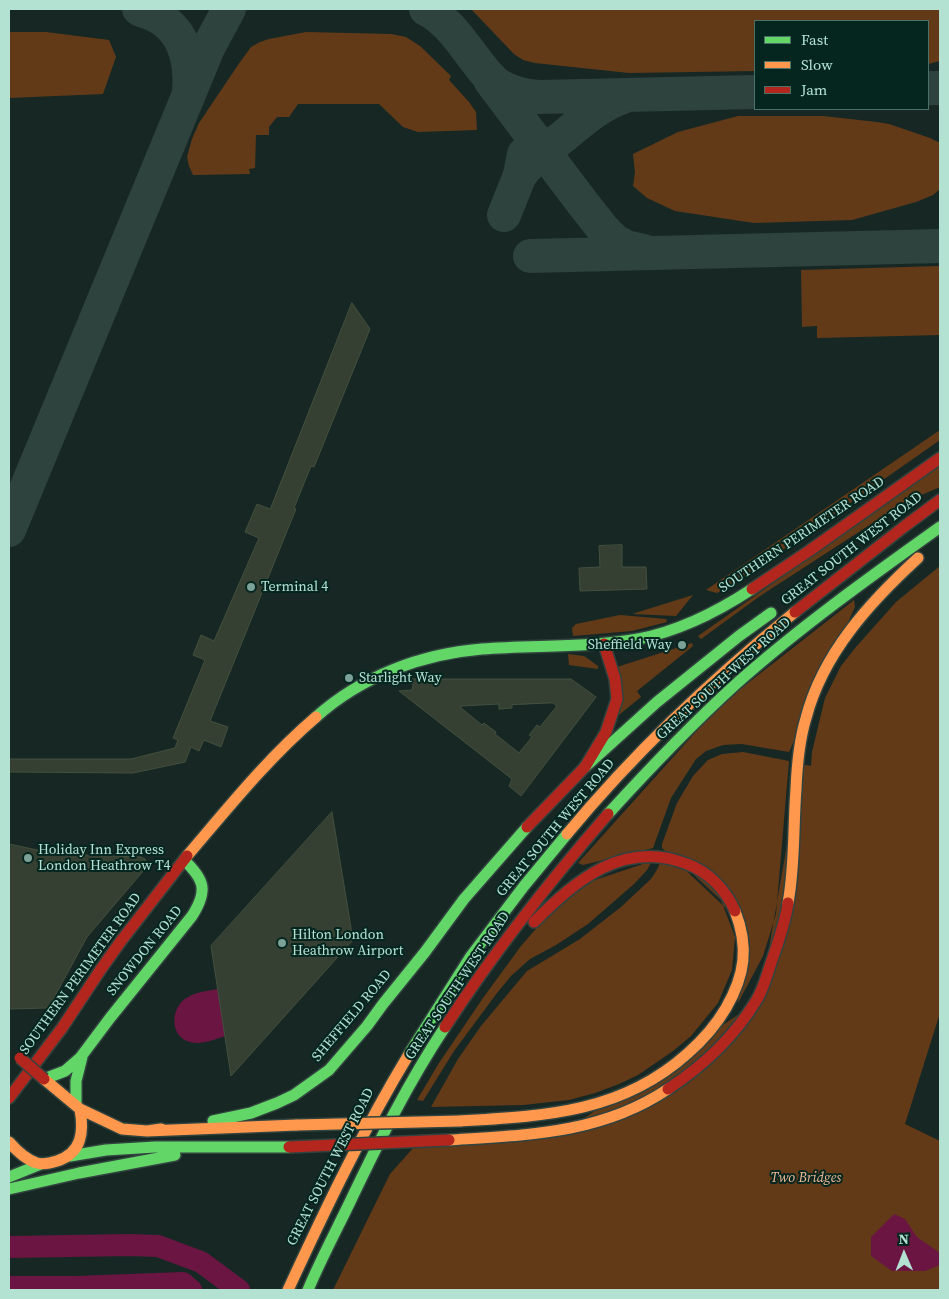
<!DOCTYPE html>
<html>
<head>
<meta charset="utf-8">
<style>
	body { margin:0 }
	#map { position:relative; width:949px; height:1299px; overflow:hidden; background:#172824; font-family:"Source Serif 4",serif }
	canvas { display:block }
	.frame { position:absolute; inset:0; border:10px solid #b3e2d3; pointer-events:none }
	.legend { position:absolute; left:754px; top:20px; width:175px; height:90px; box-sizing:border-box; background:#04261f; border:1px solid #4a7167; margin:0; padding:6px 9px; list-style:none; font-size:15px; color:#b3e2d3 }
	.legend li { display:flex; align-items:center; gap:10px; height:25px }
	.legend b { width:25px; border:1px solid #4a7167 }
	.north { position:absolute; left:879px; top:1229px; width:50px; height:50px; -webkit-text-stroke:4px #04261f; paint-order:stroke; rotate:359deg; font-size:14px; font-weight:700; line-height:20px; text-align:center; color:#b3e2d3 }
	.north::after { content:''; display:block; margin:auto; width:18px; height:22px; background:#b3e2d3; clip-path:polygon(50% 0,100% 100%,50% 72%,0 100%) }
</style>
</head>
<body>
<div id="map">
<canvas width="949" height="1299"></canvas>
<div class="frame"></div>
<ul class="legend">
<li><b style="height:6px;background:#63d668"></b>Fast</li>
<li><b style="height:6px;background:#ff974d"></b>Slow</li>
<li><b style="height:6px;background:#b3261e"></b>Jam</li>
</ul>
<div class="north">N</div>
</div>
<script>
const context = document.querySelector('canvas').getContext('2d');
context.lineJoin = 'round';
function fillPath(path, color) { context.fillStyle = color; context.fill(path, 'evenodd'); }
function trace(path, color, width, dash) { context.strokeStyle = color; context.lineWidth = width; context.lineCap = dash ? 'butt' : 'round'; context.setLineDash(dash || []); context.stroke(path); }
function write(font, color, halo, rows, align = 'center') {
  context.font = font + ' "Source Serif 4",serif'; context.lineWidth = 4; context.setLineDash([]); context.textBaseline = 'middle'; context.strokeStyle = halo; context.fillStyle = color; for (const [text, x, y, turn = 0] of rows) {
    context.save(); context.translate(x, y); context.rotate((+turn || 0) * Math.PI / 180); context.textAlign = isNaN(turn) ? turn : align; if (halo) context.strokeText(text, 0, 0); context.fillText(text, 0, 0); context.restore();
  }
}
fillPath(new Path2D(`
	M471,9H940V61L928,64V21H755V71L629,73L535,63L523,60L514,54Z
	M9,32H46L109,40L116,57L103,94L9,98Z
	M306,32L391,34L406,37L420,46L451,76L449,80L469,102L476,112L477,130L418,132L403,127L379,104H298L289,117H277L269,127V135H256L255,168L249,169L250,174L193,175L189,166L187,157L192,139L199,123L238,65L251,47L260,42L269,39Z
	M738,116H823L877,122L889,124L930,138L940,143V189L933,195L916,202L852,220L754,223L675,211L647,198L633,186L635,172L633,154L678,132Z
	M940,266V335L817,338V326L802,327L801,270Z
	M940,430V440L740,580L717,593L706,590Z
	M940,466V487L905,502L760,596L701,639L698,636Z
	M940,566V1013L905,1124L940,1141V1290H333L390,1174L415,1146L562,1133L760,1000L801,764L811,766L812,752L825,698L841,666L856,647L896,602Z
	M693,595L676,616L632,614Z
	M854,600L855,607L789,752L742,744L723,745L706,751L696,759L671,798L653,848L583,865L578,863L720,705Z
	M620,615L666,619L667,622L632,631L573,636L572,628L576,624Z
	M692,643L693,646L637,691L641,697L615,718L617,667Z
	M568,654L584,656L598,666V669L569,665Z
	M743,752L789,761L776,914L763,956L738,1003L747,928L662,848V844L677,803L693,776L708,760L722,754Z
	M652,861L647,870L634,884L588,924L556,945L530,959L511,976L497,993L454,1051L423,1101L417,1100L439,1063L483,998L521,946L561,900L577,886Z
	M660,862L691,872L721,900L735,937L732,970L718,1003L691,1036L673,1051L638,1075L619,1084L595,1093L569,1100L523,1105L431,1107L458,1059L481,1026L527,971L580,939L621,907L651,879L658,868Z`), '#633a18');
fillPath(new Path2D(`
	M218,989L225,1036C213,1040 199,1046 187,1041C170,1034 171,1009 185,999C194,992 207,991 218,989Z
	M894,1214L905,1219L917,1237L940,1253V1265L925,1271H892L871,1256V1237Z`), '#6a1542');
trace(new Path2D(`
	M9,1247L130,1245L158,1246L201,1262L239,1290
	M9,1287H75L183,1283L191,1290`), '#6a1542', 22);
trace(new Path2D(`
	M139,9C146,12 154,14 160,18C186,34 191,64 189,91
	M426,9C448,20 462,43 477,62C483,70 490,79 498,85C511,93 525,96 539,97L755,92
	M490,80L581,201L603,229L615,241L626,247L644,251
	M928,88H940
	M520,175C532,159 548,148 564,136C582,121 600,105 623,97
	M504,215L520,175L524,154
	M530,256L940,246
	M9,530L208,48L229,9`), '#2e423e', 34);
const building = new Path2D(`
	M352,303L370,329L314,467L311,466L294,508L296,509L210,721L228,727L221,747L204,740L199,751L191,747L185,762L133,773L9,772V759H131L175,748L178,740L173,738L205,660L193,655L201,635L214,641L259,538L245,532L257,504L270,509Z
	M622,545V567H646L647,589L580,591L579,568L600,567L599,546Z
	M412,679H571L596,697L521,796L509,786L512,779L399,691L412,690L413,686ZM553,703L557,706L540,727L537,725L529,735L532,737L519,753L495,734L496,732L484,723L482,725L461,708V706L499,704V709L512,708V705Z
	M332,812L353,940L231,1076L211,946Z
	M9,844L56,854L141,857L145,859L147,863L144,870L87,937L50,1005L47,1008L9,1009Z`);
fillPath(building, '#353f32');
trace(building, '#43503e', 1);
const fast = new Path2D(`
	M316,717C362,676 421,654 482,649C534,645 586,648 638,639C680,631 717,612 752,589
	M585,767L657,702L739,636L771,613
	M608,814C649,769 691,725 736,684C800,627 870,577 940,527
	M409,1054L471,956L524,886L567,834
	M44,1079L65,1071L80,1058L110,1018L192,916C208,891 205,880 184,860
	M76,1105V1081L82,1057
	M213,1121L251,1113L277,1103L294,1095L329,1070L367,1026L383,1004L425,952L464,899L527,827
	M70,1156L106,1150L155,1147H289
	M9,1177L41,1164
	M9,1189L79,1173L175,1155
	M308,1290C320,1261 335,1233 349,1204C378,1143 408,1083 445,1027`);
const slow = new Path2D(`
	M567,834C635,752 712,679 795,612
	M187,856C228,808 268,758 316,717
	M788,903C795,866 793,827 796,789C797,765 799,741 806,718C823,653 870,602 918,558
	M80,1109L122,1129L147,1131L161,1129
	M460,1121C544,1116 621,1113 687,1054C702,1041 716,1025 726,1008C745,975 749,947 735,911
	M147,1131L297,1125
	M449,1140C527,1135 601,1134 668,1089
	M9,1142C17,1151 26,1160 37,1163C44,1165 51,1163 57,1161C82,1153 84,1132 80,1109L44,1079
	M288,1290C325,1210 363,1130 409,1054`);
const jam = new Path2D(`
	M752,589L809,551L940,458
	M795,612L905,526L940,500
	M527,827L585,767L606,732L617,699L615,679L604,644
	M534,922C576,880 624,839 687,864C709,872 726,890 735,911
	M445,1027C494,952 549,882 608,814
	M668,1089C703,1066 734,1037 756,1001C763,990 766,978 770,966C777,945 785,925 788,903
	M9,1098L62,1028L101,969L121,941L187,856`);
trace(fast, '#31433e', 14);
trace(slow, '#31433e', 14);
trace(jam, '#31433e', 14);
trace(fast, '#63d668', 11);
trace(slow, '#ff974d', 11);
trace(jam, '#b3261e', 11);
const slowBridge = new Path2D(`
	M297,1125L460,1121`);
const jamBridge = new Path2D(`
	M20,1058L44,1079
	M289,1147L449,1140`);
trace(slowBridge, '#31433e', 14, []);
trace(jamBridge, '#31433e', 14, []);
trace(slowBridge, '#ff974d', 11);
trace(jamBridge, '#b3261e', 11);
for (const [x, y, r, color] of [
	[251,587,5,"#7ca196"],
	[682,645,5,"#7ca196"],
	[349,678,5,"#7ca196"],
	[28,858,5,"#7ca196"],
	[282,943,5,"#7ca196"]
]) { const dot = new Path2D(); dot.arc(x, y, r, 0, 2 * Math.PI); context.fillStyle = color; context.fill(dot); trace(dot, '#04261f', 2); }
write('14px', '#b3e2d3', '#04261f', [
	["SOUTHERN PERIMETER ROAD",802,535,-34],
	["GREAT SOUTH WEST ROAD",852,549,-38],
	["GREAT SOUTH-WEST ROAD",724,679,-42],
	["GREAT SOUTH WEST ROAD",556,828,-50],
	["SNOWDON ROAD",145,951,-51],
	["SOUTHERN PERIMETER ROAD",81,974,-54],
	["GREAT SOUTH-WEST ROAD",458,986,-56],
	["SHEFFIELD ROAD",352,1016,-50],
	["GREAT SOUTH WEST ROAD",331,1167,-63]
]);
write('14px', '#b3e2d3', '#04261f', [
	["Terminal 4",261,587],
	["Sheffield Way",672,645,"right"],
	["Starlight Way",359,678],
	["Holiday Inn Express",38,850],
	["London Heathrow T4",38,866],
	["Hilton London",292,935],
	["Heathrow Airport",292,951]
], 'left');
write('italic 14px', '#efb894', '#04261f', [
	["Two Bridges",806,1178]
]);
</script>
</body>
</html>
